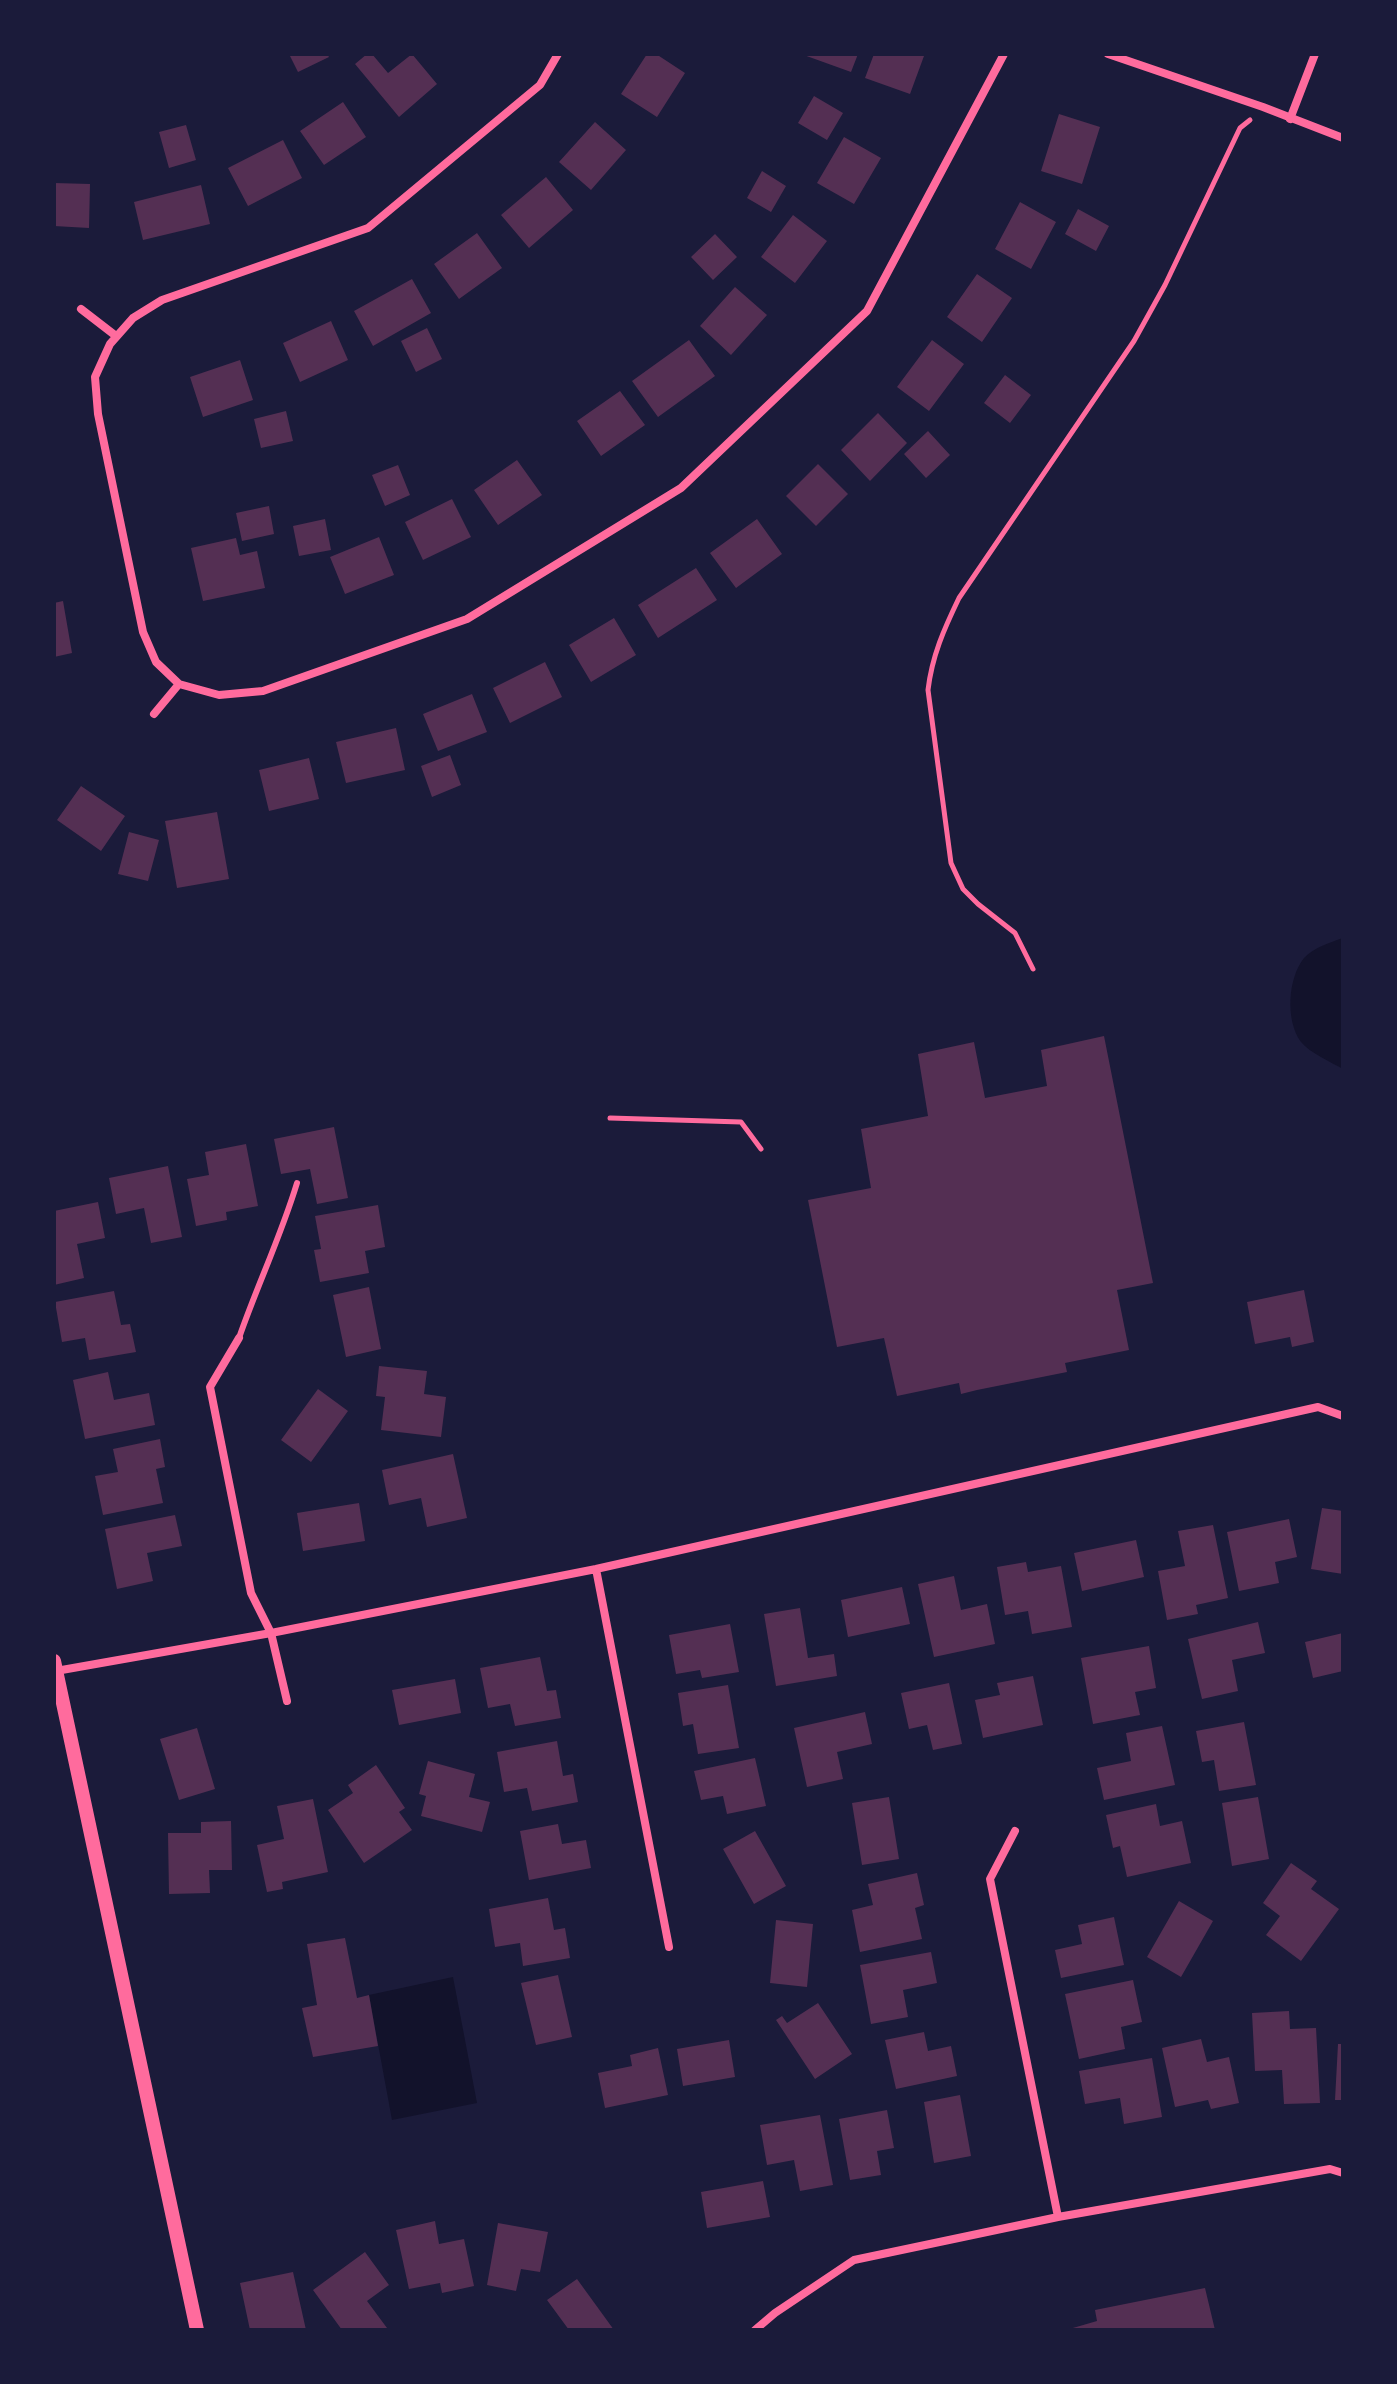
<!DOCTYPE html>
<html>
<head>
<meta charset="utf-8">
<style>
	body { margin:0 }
	#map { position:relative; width:1397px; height:2384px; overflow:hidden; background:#1b1b3a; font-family:Barlow,sans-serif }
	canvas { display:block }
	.frame { position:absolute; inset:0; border:56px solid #1b1b3a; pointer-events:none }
</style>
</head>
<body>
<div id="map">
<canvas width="1397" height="2384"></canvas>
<div class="frame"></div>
</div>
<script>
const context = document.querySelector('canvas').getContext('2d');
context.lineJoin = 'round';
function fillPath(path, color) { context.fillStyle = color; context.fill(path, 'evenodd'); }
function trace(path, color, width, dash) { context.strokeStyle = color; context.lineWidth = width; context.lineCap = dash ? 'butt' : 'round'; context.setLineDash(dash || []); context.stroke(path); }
fillPath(new Path2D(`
	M1343,938V1069C1331,1062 1310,1053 1301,1042C1285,1020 1288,978 1304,958C1313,948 1331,942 1343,938Z
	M453,1977L477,2103L392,2120L369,1995Z`), '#12122b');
fillPath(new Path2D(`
	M289,54H327L329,57L298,72Z
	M367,54H372L388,73L412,54L437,84L399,117L355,64Z
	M647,54H656L685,73L657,117L621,94Z
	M801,54H858L851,72Z
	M874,54L924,56L910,94L865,78Z
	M814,96L843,113L827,140L798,123Z
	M343,102L366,137L324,165L300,131Z
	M1059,114L1100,127L1082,184L1041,171Z
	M595,122L626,150L591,190L559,162Z
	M186,125L196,160L169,168L159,132Z
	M844,137L881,158L854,204L817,183Z
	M283,140L302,178L248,206L228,168Z
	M762,171L786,186L771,212L747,198Z
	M546,177L573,210L529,248L501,215Z
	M54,183L90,184L89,228L54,226Z
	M201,185L210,224L143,240L134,202Z
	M1020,202L1056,222L1031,269L995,249Z
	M1078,209L1109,226L1096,251L1065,234Z
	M793,215L827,241L795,283L761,257Z
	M477,233L502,268L459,299L434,264Z
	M715,234L737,257L713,280L691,257Z
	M977,274L1012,298L982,342L947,317Z
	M412,279L431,313L373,346L354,311Z
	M735,287L767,315L731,355L700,326Z
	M331,321L348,360L300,382L283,343Z
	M427,328L442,359L416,372L401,341Z
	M689,340L715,376L658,417L632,381Z
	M932,340L964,364L929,411L897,387Z
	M240,360L253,400L203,417L190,377Z
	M1005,375L1031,395L1010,423L984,403Z
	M620,391L645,425L601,456L577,421Z
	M286,411L293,441L261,448L254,419Z
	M878,413L907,443L870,481L841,450Z
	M928,431L950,455L926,478L904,454Z
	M517,460L542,495L498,525L474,490Z
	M818,464L848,494L816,526L786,496Z
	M398,465L410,495L385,506L372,475Z
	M452,499L471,537L423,560L405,522Z
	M269,506L274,534L242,541L236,513Z
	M325,519L331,550L299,556L293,526Z
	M757,519L782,554L736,588L710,553Z
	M379,537L394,575L345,594L330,557Z
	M236,538L240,555L257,551L265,588L203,601L191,548Z
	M696,568L717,600L658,638L638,605Z
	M63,601L72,653L54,657V603Z
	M614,618L636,655L591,682L569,645Z
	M545,662L562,697L510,723L493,688Z
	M472,694L487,732L438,751L423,714Z
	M396,728L405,770L346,783L336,742Z
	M450,755L461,785L432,797L421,766Z
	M309,758L319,799L269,811L259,770Z
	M81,786L125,816L101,851L57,820Z
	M217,812L229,879L177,888L165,821Z
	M129,832L159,840L148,881L118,874Z
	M1104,1036L1153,1283L1117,1290L1129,1350L1065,1363L1067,1372L977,1390L961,1394L959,1383L897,1396L884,1338L837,1347L808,1200L871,1188L861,1129L928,1116L918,1054L974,1042L985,1098L1047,1086L1041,1050Z
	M334,1127L348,1198L317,1204L310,1169L281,1174L274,1139Z
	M246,1144L258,1206L226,1212L227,1220L196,1226L187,1179L209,1175L205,1152Z
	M168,1166L182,1237L151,1243L144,1208L116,1214L109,1178Z
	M98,1202L105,1238L77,1244L84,1278L54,1285V1211Z
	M378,1205L385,1247L365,1251L369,1273L320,1282L314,1250L321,1249L315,1216Z
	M369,1287L381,1349L346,1357L333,1295Z
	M1304,1290L1314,1342L1292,1347L1290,1337L1255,1344L1247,1302Z
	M114,1291L121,1325L130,1324L136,1352L89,1360L85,1338L62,1342L55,1302Z
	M379,1366L427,1371L424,1394L446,1397L441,1437L381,1430L385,1397L376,1396Z
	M108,1372L114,1400L149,1393L155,1425L85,1439L73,1380Z
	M318,1389L348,1411L311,1462L281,1440Z
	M160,1439L165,1467L156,1469L163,1503L103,1515L95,1476L118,1472L113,1449Z
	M453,1454L467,1518L427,1527L421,1498L389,1505L382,1470Z
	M359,1503L365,1541L303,1551L297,1513Z
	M1322,1508L1343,1511V1574L1311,1569Z
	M175,1515L182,1546L147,1553L153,1581L117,1589L105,1529Z
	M1289,1519L1297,1557L1275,1562L1279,1583L1239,1591L1227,1532Z
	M1213,1525L1228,1598L1196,1605L1198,1614L1167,1620L1158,1571L1185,1566L1178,1531Z
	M1136,1540L1144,1577L1082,1591L1074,1553Z
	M1026,1562L1028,1572L1061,1566L1072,1627L1032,1634L1028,1611L1005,1615L997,1567Z
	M954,1576L961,1610L987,1604L995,1644L934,1657L918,1584Z
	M902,1587L910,1624L848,1637L841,1600Z
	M800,1608L808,1658L834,1654L837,1676L776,1686L764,1614Z
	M1258,1622L1265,1653L1232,1660L1238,1691L1202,1699L1188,1639Z
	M730,1624L739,1672L702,1678L700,1670L676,1674L669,1635Z
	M1343,1633V1671L1313,1678L1305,1642Z
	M1149,1646L1156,1688L1135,1692L1140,1715L1093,1724L1081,1658Z
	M540,1657L547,1691L556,1690L561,1718L515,1726L510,1704L488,1708L480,1668Z
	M1033,1676L1043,1725L983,1738L975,1700L1000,1695L997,1683Z
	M455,1679L461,1713L399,1725L392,1690Z
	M949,1683L962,1744L933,1750L927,1725L909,1729L901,1693Z
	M728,1685L739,1748L698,1754L693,1724L683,1726L678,1693Z
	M865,1712L872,1744L837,1752L843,1779L807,1787L794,1728Z
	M1244,1722L1256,1785L1219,1791L1214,1760L1202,1762L1196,1731Z
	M1162,1726L1175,1785L1104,1800L1097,1768L1131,1761L1126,1733Z
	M197,1728L215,1789L179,1800L160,1739Z
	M557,1741L563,1776L573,1774L578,1802L532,1811L527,1788L504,1792L497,1752Z
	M755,1758L766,1806L727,1814L723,1796L701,1800L694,1771Z
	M428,1761L475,1774L469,1797L490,1802L482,1832L421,1816L426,1796L419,1794Z
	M376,1765L405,1808L399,1812L412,1830L364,1863L328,1810L353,1793L348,1785Z
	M889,1797L899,1859L862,1865L852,1803Z
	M1258,1797L1269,1859L1232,1866L1222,1803Z
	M313,1799L328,1872L282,1882L283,1889L267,1892L257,1845L284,1839L277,1806Z
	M1156,1804L1160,1826L1182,1821L1191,1863L1127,1877L1120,1846L1113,1848L1106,1815Z
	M231,1821L232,1870H209L210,1893L169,1894L168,1833H201V1822Z
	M558,1824L562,1844L586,1840L591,1868L529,1880L520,1831Z
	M755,1831L786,1886L754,1904L723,1849Z
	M1291,1863L1317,1881L1311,1889L1339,1909L1301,1961L1266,1935L1280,1916L1263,1903Z
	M917,1873L924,1905L915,1908L922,1939L860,1952L852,1910L873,1905L868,1884Z
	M548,1898L554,1930L565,1928L570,1958L523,1966L520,1943L495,1947L489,1909Z
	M1179,1901L1213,1921L1181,1977L1147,1957Z
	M1114,1917L1124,1965L1061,1978L1055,1950L1082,1944L1078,1925Z
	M776,1920L813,1924L807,1987L770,1983Z
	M345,1938L357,1998L369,1995L378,2046L313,2057L302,2008L317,2005L307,1944Z
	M931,1952L937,1983L903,1990L908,2017L871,2024L860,1965Z
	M558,1975L572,2037L536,2045L521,1983Z
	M1133,1980L1142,2022L1121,2027L1125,2049L1079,2059L1065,1994Z
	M818,2003L852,2054L815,2079L776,2020L782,2016L787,2023Z
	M1289,2011L1290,2029L1316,2028L1320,2103L1284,2104L1282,2070L1255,2071L1252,2013Z
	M924,2032L928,2051L951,2046L957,2076L896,2089L885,2040Z
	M1201,2039L1207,2062L1229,2057L1239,2103L1211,2109L1208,2100L1175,2107L1162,2048Z
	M729,2040L735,2077L683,2086L677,2049Z
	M1338,2044H1343V2100H1335Z
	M658,2048L668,2095L605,2108L598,2073L632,2066L630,2055Z
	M1152,2058L1162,2117L1124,2124L1120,2098L1085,2104L1079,2071Z
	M960,2095L971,2156L934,2163L924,2102Z
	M887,2110L894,2148L877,2151L881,2175L850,2180L839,2119Z
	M820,2115L833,2185L800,2191L794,2160L767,2165L760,2125Z
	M763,2181L770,2217L707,2228L701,2192Z
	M435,2221L439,2244L464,2239L474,2286L442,2293L440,2283L409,2289L396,2230Z
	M498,2223L548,2232L540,2272L521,2269L516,2291L487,2285Z
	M365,2252L389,2285L367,2301L387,2328L342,2330L313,2290Z
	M293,2272L306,2330H250L240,2283Z
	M577,2279L614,2330H569L547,2300Z
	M1205,2288L1215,2330H1066L1097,2321L1095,2310Z`), '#542f53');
trace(new Path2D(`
	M1033,969L1015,933L978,904L963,889L951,863L928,690C932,656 944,629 959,598L1134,341L1165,285L1240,128L1250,120
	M610,1118L741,1122L761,1149`), '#ff6b9d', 5);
trace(new Path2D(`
	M239,1338C257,1286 281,1236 297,1183`), '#ff6b9d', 6);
trace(new Path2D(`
	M558,54L540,85L368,228L162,300L133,318L110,344L95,377L98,414L143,632L156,662L179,684L219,695L263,691L467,619L681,488L867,311L1004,54
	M1108,54L1263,107L1343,138
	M1290,119L1315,54
	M81,309L116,336
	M154,714L179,684
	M239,1338L210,1387L251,1593L271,1633L287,1701
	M596,1569L669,1947
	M56,1671L271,1633L596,1569L1318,1407L1343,1416
	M1015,1831L990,1879L1058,2217
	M755,2330L775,2313L854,2260L1058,2217L1330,2169L1343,2173`), '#ff6b9d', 8);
trace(new Path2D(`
	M54,1661L197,2330`), '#ff6b9d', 14);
</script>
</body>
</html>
